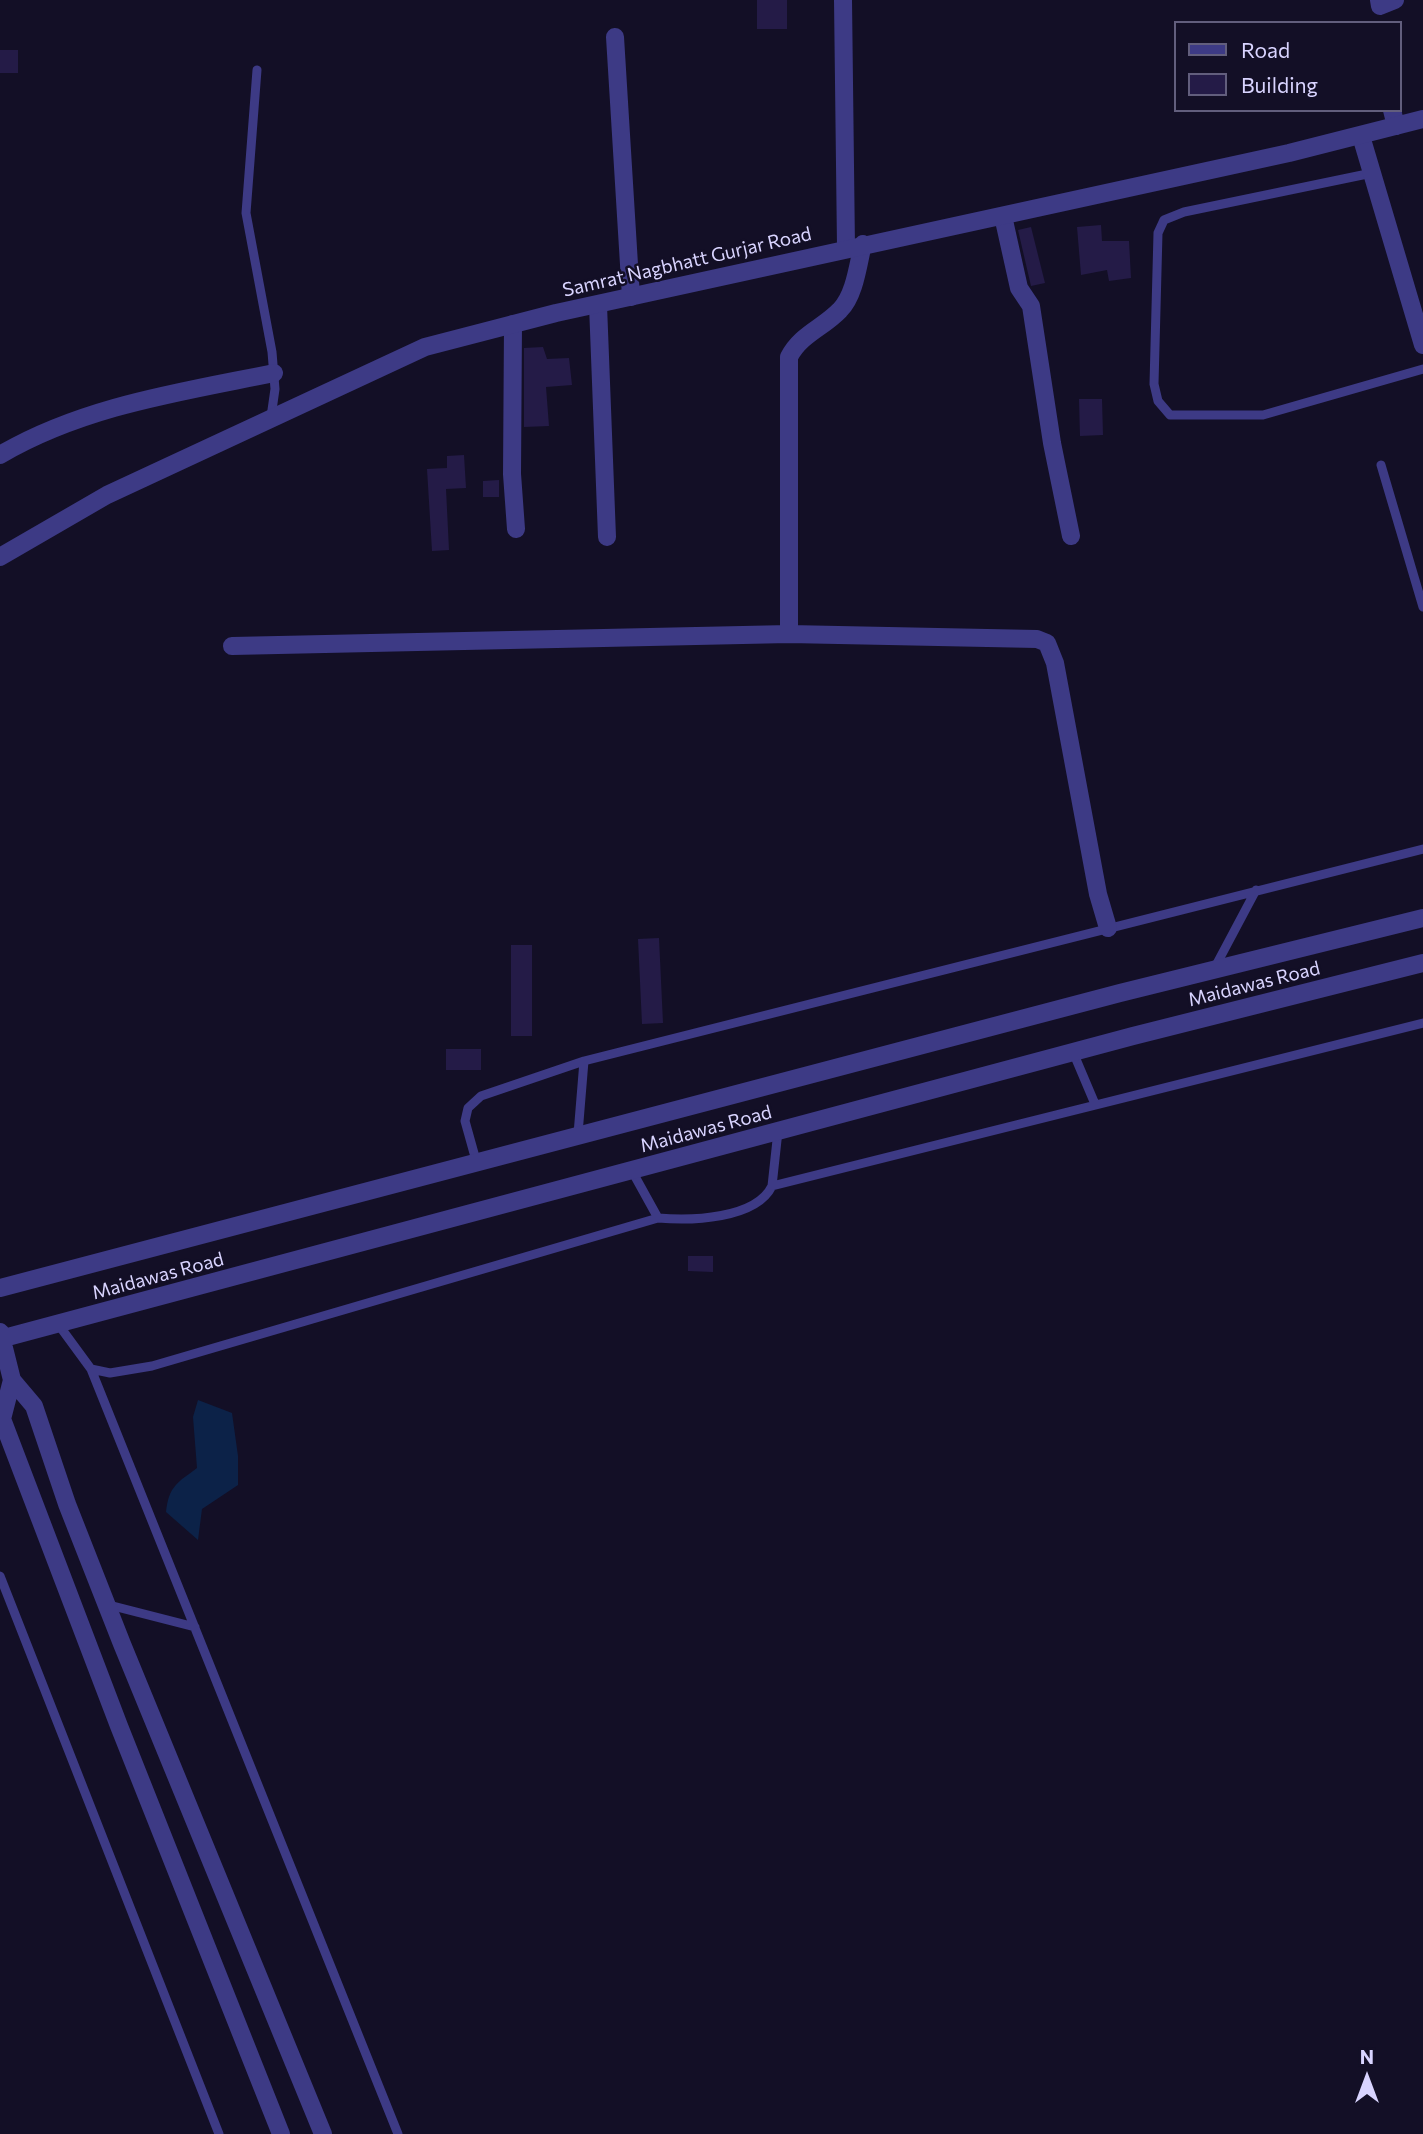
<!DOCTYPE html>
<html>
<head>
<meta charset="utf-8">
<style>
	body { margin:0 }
	#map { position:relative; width:1423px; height:2134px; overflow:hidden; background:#130f26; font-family:Commissioner,sans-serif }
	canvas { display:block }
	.legend { position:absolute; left:1174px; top:21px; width:228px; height:91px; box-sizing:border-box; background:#130f26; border:2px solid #625e7d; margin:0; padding:9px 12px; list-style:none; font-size:21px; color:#d9d4ff }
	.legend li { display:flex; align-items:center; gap:14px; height:35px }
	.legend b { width:35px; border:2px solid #625e7d }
	.north { position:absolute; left:1332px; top:2043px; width:70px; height:70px; -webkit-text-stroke:5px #130f26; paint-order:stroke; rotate:0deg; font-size:19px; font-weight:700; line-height:28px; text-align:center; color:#d9d4ff }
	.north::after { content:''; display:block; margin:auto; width:24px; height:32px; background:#d9d4ff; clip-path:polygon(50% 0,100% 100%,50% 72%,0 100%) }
</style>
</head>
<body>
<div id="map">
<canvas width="1423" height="2134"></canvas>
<ul class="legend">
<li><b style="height:9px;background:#3d3a85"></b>Road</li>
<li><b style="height:19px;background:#241b47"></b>Building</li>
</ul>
<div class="north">N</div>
</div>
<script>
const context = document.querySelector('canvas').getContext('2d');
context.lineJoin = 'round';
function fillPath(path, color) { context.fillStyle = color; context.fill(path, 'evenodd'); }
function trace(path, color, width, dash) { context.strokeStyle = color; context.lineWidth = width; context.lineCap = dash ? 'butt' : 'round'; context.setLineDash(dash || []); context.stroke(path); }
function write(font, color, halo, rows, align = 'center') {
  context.font = font + ' Commissioner,sans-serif'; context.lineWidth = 5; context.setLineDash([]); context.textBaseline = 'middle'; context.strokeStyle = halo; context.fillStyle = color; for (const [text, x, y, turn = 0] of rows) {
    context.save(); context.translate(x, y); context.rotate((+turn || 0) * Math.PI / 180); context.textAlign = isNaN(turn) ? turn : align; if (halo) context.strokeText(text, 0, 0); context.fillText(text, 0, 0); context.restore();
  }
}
fillPath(new Path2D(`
	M198,1400L232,1413L238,1456V1485L202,1509L198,1540L166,1512C169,1486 177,1483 197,1468L193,1417Z`), '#0c2248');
fillPath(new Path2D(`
	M757,0H787V29H757Z
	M0,50H18V73H0Z
	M1101,225L1102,241H1129L1131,278L1109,281L1107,270L1081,275L1077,227Z
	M1031,227L1045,283L1031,286L1018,230Z
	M543,347L547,359L569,358L572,385L546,387L549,426L524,427V348Z
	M1079,399H1102L1103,435L1080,436Z
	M464,455L466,488L446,489L449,550L432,551L427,469L447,468V456Z
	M499,480V497H483V481Z
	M659,938L663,1023L642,1024L638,939Z
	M511,945H532V1036H511Z
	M446,1049H481V1070H446Z
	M688,1256H713V1272L688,1271Z`), '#241b47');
trace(new Path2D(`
	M257,70L246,213L272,352L275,389L271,417
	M1372,173L1184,212L1164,220L1158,233L1154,384L1158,401L1170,415H1263L1423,369
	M1381,465L1423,607
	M1214,969L1256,890
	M1073,1052L1095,1104
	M578,1134L584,1061
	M477,1164L465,1121L468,1108L481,1096L584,1061L1423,849
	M632,1171L658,1218
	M772,1186L778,1131
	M58,1324L91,1369L110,1373L152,1366L658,1218C691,1221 756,1219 772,1186L1423,1023
	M91,1369L398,2134
	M0,1576L219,2134
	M109,1605L195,1627`), '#3d3a85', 9);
trace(new Path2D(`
	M843,0L846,247
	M1379,0L1380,6L1395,0
	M615,37L631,297
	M1392,110L1396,126
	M1361,136L1423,345
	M1003,216L1019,288L1031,306L1052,443L1071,536
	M598,305L607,537
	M513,324L512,474L516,529
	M0,455C83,406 181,392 274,373
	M789,634L1037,639L1047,643L1055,663L1098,894L1108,928
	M232,646L789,634V357C801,334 823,328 840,310C855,295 858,264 863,244`), '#3d3a85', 18);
trace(new Path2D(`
	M0,557L107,495L425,347L556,313L1289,153L1423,119
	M0,1288L1120,993L1423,918
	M0,1332L12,1380L34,1406L67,1504L122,1644L323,2134
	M0,1339L1133,1036L1423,963
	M12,1380L2,1419L119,1726L281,2134`), '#3d3a85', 18);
write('19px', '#d9d4ff', '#130f26', [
	["Samrat Nagbhatt Gurjar Road",687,262,-13],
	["Maidawas Road",1254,984,-14],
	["Maidawas Road",706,1129,-15],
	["Maidawas Road",158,1276,-15]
]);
</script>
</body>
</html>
